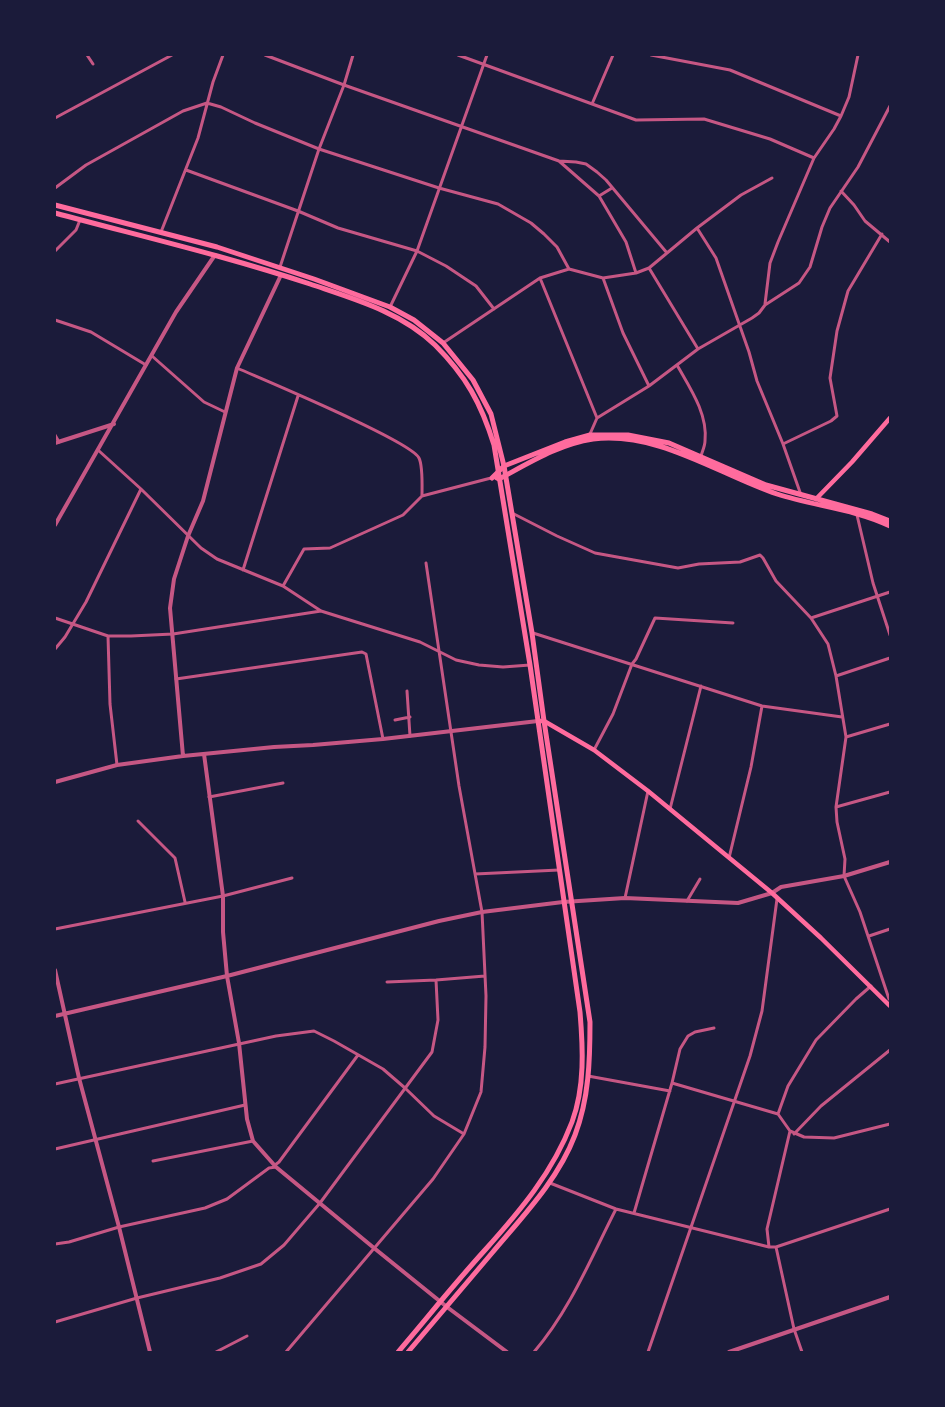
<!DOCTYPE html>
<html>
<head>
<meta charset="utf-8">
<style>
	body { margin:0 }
	#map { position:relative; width:945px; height:1407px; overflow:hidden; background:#1b1b3a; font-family:"Work Sans",sans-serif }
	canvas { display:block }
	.frame { position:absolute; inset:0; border:56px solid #1b1b3a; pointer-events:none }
</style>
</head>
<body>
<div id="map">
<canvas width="945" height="1407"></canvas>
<div class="frame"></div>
</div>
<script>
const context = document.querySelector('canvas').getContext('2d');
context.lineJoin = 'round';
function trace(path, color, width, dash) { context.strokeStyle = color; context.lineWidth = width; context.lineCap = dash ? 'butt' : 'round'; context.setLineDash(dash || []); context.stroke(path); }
trace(new Path2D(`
	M87,55L93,64
	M265,55L344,85L559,161L576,162L586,164L597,172L606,180L667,253
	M458,55L636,120L704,119L770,139L814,158
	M651,55L730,70L841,116
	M592,104L613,55
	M55,118L172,55
	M559,161L599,196L626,242L636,273
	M186,170L298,211L338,228L417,251L446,266L476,286L494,309
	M55,188L86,165L183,111L207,103L221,107L255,123L319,149L439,188L498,204L531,223L544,234L557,247L569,269
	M841,191L854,205L865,221L890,242
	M599,196L612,188
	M697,228L716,258L749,352L757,381L783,444L801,495
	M161,232L198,138L213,82L223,55
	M55,251L76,230L80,220
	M280,267L319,149L344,85L353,55
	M649,268L698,349
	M540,278L597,418
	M603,278L623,333L649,386
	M765,304L770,263L778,242L814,158L834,129L841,116L849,97L858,55
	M390,307L417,251L487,55
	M55,320L91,332L146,365
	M443,343L540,278L569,269L603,278L636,273L649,268L697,228L741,195L772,178
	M152,356L204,402L225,412
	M677,365C690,388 708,414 705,441C705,446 702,452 701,456
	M237,368C264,380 411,441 419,458C423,466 422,487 422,496
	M590,434L597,418L649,386L698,349L752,318L759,313L765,305L799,283L810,267L822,227L830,208L858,167L890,106
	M55,435L59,442
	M783,444L831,421L837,416L830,378L837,331L848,291L882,234
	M98,450L141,489L201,548L217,559L283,586L321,611L420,642L456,660L479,665L503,667L530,665
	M512,513L557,536L595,553L678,568L699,564L740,562L760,555L763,558L776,581L811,618L890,592
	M857,515L873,583L890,635
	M243,570L298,396
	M283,586L304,549L330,548L403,515L422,496L491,478
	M55,618L108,636H131L173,634L321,611
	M811,618L828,644L836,676L846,737L836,807L837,822L845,859L844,876L860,912L889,999
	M533,633L762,706L842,717
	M108,636L110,704L117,765
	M55,649L65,637L86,602L141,489
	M836,676L890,658
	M176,679L362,652L366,654L383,739
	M407,691L410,736
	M395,720L410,717
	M846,737L890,724
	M594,750L613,714L632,664L636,659L655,618L733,623
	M209,797L283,783
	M836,807L890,792
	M670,809L701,686
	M138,821L175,858L185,902
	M729,858L751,767L762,706
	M475,874L559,870
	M625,898L648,791
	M687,901L700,879
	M55,929L223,896L292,878
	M869,936L890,929
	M387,982L436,980L485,976
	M588,1076L670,1091
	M672,1083L778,1114L790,1131L804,1137L834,1138L890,1124
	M55,1084L276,1036L314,1031L334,1041L383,1069L405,1088L434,1116L464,1134
	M778,1114L788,1086L816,1040L856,999L871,986
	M794,1134L821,1106L890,1050
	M55,1149L245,1105
	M153,1161L253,1141
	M275,1165L279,1162L358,1055
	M550,1183L616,1209L769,1247H776L890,1209
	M634,1213L672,1083L680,1049L688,1036L695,1032L714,1028
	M55,1244L69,1242L119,1227L205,1208L227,1199L269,1168L276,1167
	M769,1247L767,1229L790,1131
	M776,1247L794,1329L802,1352
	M55,1322L137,1298L220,1278L261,1264L284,1245L320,1203L432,1052L438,1020L436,980
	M216,1352L247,1336
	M286,1352L433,1179L464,1134L481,1092L485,1047L486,996L482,912L459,786L426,563
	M534,1352C570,1310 591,1258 616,1209
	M648,1352L750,1056L762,1011L777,899`), '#c65784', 3);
trace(new Path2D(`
	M55,443L114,424
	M55,525L176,312L215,255
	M204,754L223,896V932L227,976L239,1043L247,1119L253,1141L276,1167L374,1248L447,1307L507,1352
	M183,756L170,608L174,579L188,536L203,501L237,368L281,275
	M55,782L117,765L183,756L274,747L313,745L383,739L538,721
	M55,970L79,1078L119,1227L150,1352
	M55,1016L227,976L439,921L482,912L563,902L625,898L738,903L772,893L781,887L844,876L890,862
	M729,1352L890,1297`), '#c65784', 4);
trace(new Path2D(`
	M816,499L852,462L890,418
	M538,721H544L594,750L648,791L772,893L821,938L890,1006`), '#ff6b9d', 4.5);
trace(new Path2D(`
	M492,478L504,466L565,442L590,435H628L669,443L766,485L872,514L890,521
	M497,478L499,479C529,463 559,444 593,439C658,431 718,474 777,494C814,506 855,509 890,526`), '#ff6b9d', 5);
trace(new Path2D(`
	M55,205L217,247L314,279L390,307L414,320L443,343L473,380L491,414L504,466L532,633L544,721L590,1022C590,1060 589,1098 575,1135C558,1180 523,1216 492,1253C464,1286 436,1319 408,1352
	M55,213C140,236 226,256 310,284C354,299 401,312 435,345C466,376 481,403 494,445L530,665L580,1012C583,1048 585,1087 572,1122C553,1172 520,1211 485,1250C455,1283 427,1318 398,1352`), '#ff6b9d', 5);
</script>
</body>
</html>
